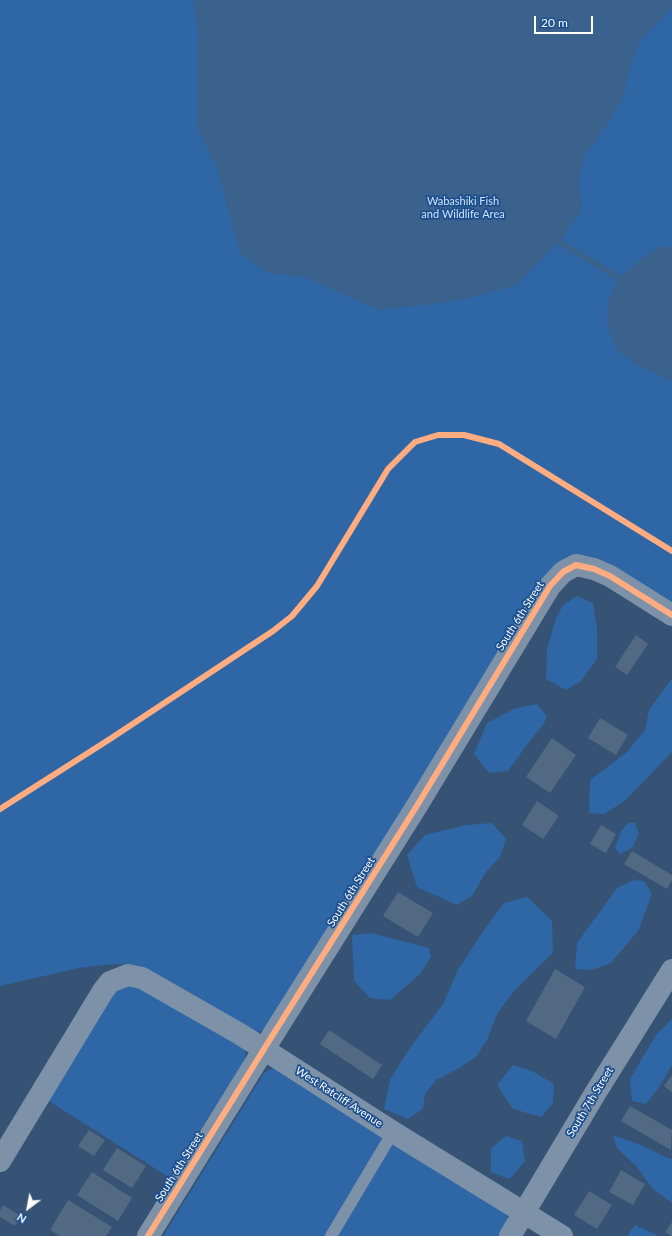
<!DOCTYPE html>
<html>
<head>
<meta charset="utf-8">
<style>
	body { margin:0 }
	#map { position:relative; width:672px; height:1236px; overflow:hidden; background:#365274; font-family:Lato,sans-serif }
	canvas { display:block }
	.north { position:absolute; left:8px; top:1188px; width:40px; height:40px; -webkit-text-stroke:3px #1b4f8f; paint-order:stroke; rotate:212deg; font-size:11px; font-weight:700; line-height:16px; text-align:center; color:#fff }
	.north::after { content:''; display:block; margin:auto; width:14px; height:18px; background:#fff; clip-path:polygon(50% 0,100% 100%,50% 72%,0 100%) }
	.scale { position:absolute; left:534px; top:16px; width:59px; height:18px; box-sizing:border-box; border:2px solid #fff; border-top:0; padding-left:5px; font-size:12px; line-height:14px; white-space:nowrap; color:#fff; -webkit-text-stroke:3px #1b4f8f; paint-order:stroke }
</style>
</head>
<body>
<div id="map">
<canvas width="672" height="1236"></canvas>
<div class="north">N</div>
<div class="scale">20 m</div>
</div>
<script>
const context = document.querySelector('canvas').getContext('2d');
context.lineJoin = 'round';
function fillPath(path, color) { context.fillStyle = color; context.fill(path, 'evenodd'); }
function trace(path, color, width, dash) { context.strokeStyle = color; context.lineWidth = width; context.lineCap = dash ? 'butt' : 'round'; context.setLineDash(dash || []); context.stroke(path); }
function write(font, color, halo, rows, align = 'center') {
  context.font = font + ' Lato,sans-serif'; context.lineWidth = 3.5; context.setLineDash([]); context.textBaseline = 'middle'; context.strokeStyle = halo; context.fillStyle = color; for (const [text, x, y, turn = 0] of rows) {
    context.save(); context.translate(x, y); context.rotate((+turn || 0) * Math.PI / 180); context.textAlign = isNaN(turn) ? turn : align; if (halo) context.strokeText(text, 0, 0); context.fillText(text, 0, 0); context.restore();
  }
}
fillPath(new Path2D(`
	M0,0H672V608L578,560L263,1031L256,1032L155,973L136,965L114,964L79,968L0,986Z
	M577,596L593,603L597,628V659L581,681L566,690L546,679L547,649L556,618L563,605Z
	M672,678V752L626,800L604,814L589,813L590,780L627,752L645,730L649,710Z
	M537,704L547,717L543,725L529,742L508,771L489,773L474,754L487,723L516,708Z
	M492,823L506,839L500,857L486,872L472,896L457,905L417,887L407,855L425,835L466,825Z
	M628,823H635L639,834L632,848L620,854L615,848L621,831Z
	M633,880L644,881L652,894L638,931L611,963L592,970L575,969L577,943L617,888Z
	M527,897L552,921L553,953L514,991L497,1014L487,1040L476,1057L456,1070L436,1080L425,1094L423,1109L408,1119L384,1109L390,1080L407,1052L443,1004L458,970L482,933L504,903Z
	M371,933L429,948L431,957L419,975L390,1000L370,998L354,981L352,935Z
	M135,984L242,1047C246,1052 246,1055 244,1061L170,1178L47,1100L111,997C118,990 125,986 135,984Z
	M672,1019V1065L659,1087L646,1104L632,1101L630,1079L656,1035Z
	M513,1065L532,1071L554,1084L553,1103L541,1117L513,1109L497,1085Z
	M275,1068L382,1136L383,1139L326,1236H163L264,1073L271,1069Z
	M613,1135L641,1145L668,1158L672,1159V1203L652,1188L637,1167L617,1148Z
	M506,1136L522,1141L525,1161L510,1179L491,1172V1148Z
	M392,1142L505,1213L509,1220L500,1236H335Z
	M635,1225L659,1236H627Z`), '#2f66a5');
fillPath(new Path2D(`
	M193,0H672V7L640,41L628,74L625,93L606,126L584,157L579,179L582,210L559,242L516,285L470,298L423,305L379,310L307,278L268,273L240,253L217,167L197,129L198,33Z
	M661,246L672,247V381L639,366L619,352L607,327L608,301L618,278L646,255Z`), '#3b618d');
trace(new Path2D(`
	M553,238L625,282`), '#3b618d', 6);
fillPath(new Path2D(`
	M636,635L648,644L627,675L615,667Z
	M600,718L628,735L616,755L588,738Z
	M552,738L576,755L550,793L526,777Z
	M537,801L559,816L543,839L522,825Z
	M601,825L616,834L606,853L590,844Z
	M632,851L672,875V880L667,889L624,864Z
	M398,892L433,913L418,937L383,916Z
	M555,969L585,987L556,1039L526,1021Z
	M329,1030L382,1065L373,1079L320,1044Z
	M672,1075V1092L664,1086Z
	M630,1106L672,1130L671,1150L621,1121Z
	M89,1130L105,1140L94,1156L78,1146Z
	M117,1148L146,1166L132,1188L103,1170Z
	M621,1170L645,1184L633,1205L609,1192Z
	M92,1172L132,1198L118,1221L77,1195Z
	M589,1191L612,1205L597,1229L574,1215Z
	M68,1200L112,1227L106,1236H60L50,1230Z
	M3,1205L21,1216L15,1226L0,1217V1211Z
	M672,1222V1236H671L665,1232Z`), '#526984');
trace(new Path2D(`
	M331,1236L393,1132`), '#7d92a8', 12);
trace(new Path2D(`
	M0,1161L103,991L110,982L128,975L142,978L240,1034L393,1132L562,1236
	M148,1236L264,1049L418,804L550,586L563,572L576,565L594,569L610,576L672,615
	M510,1236L596,1092L672,970`), '#7d92a8', 22);
trace(new Path2D(`
	M0,809L110,739L273,631L292,616L317,586L388,469L415,442L438,435H464L499,444L672,551
	M148,1236L264,1049L418,804L550,586L563,572L576,565L594,569L610,576L672,615`), '#ffac80', 6);
write('11px', '#cfe3fa', '#1b4f8f', [
	["Wabashiki Fish",463,201],
	["and Wildlife Area",463,214]
]);
write('11px', '#fff', '#1b4f8f', [
	["South 6th Street",520,616,-58],
	["South 6th Street",351,892,-58],
	["West Ratcliff Avenue",339,1097,33],
	["South 7th Street",590,1102,-59],
	["South 6th Street",179,1167,-58]
]);
</script>
</body>
</html>
